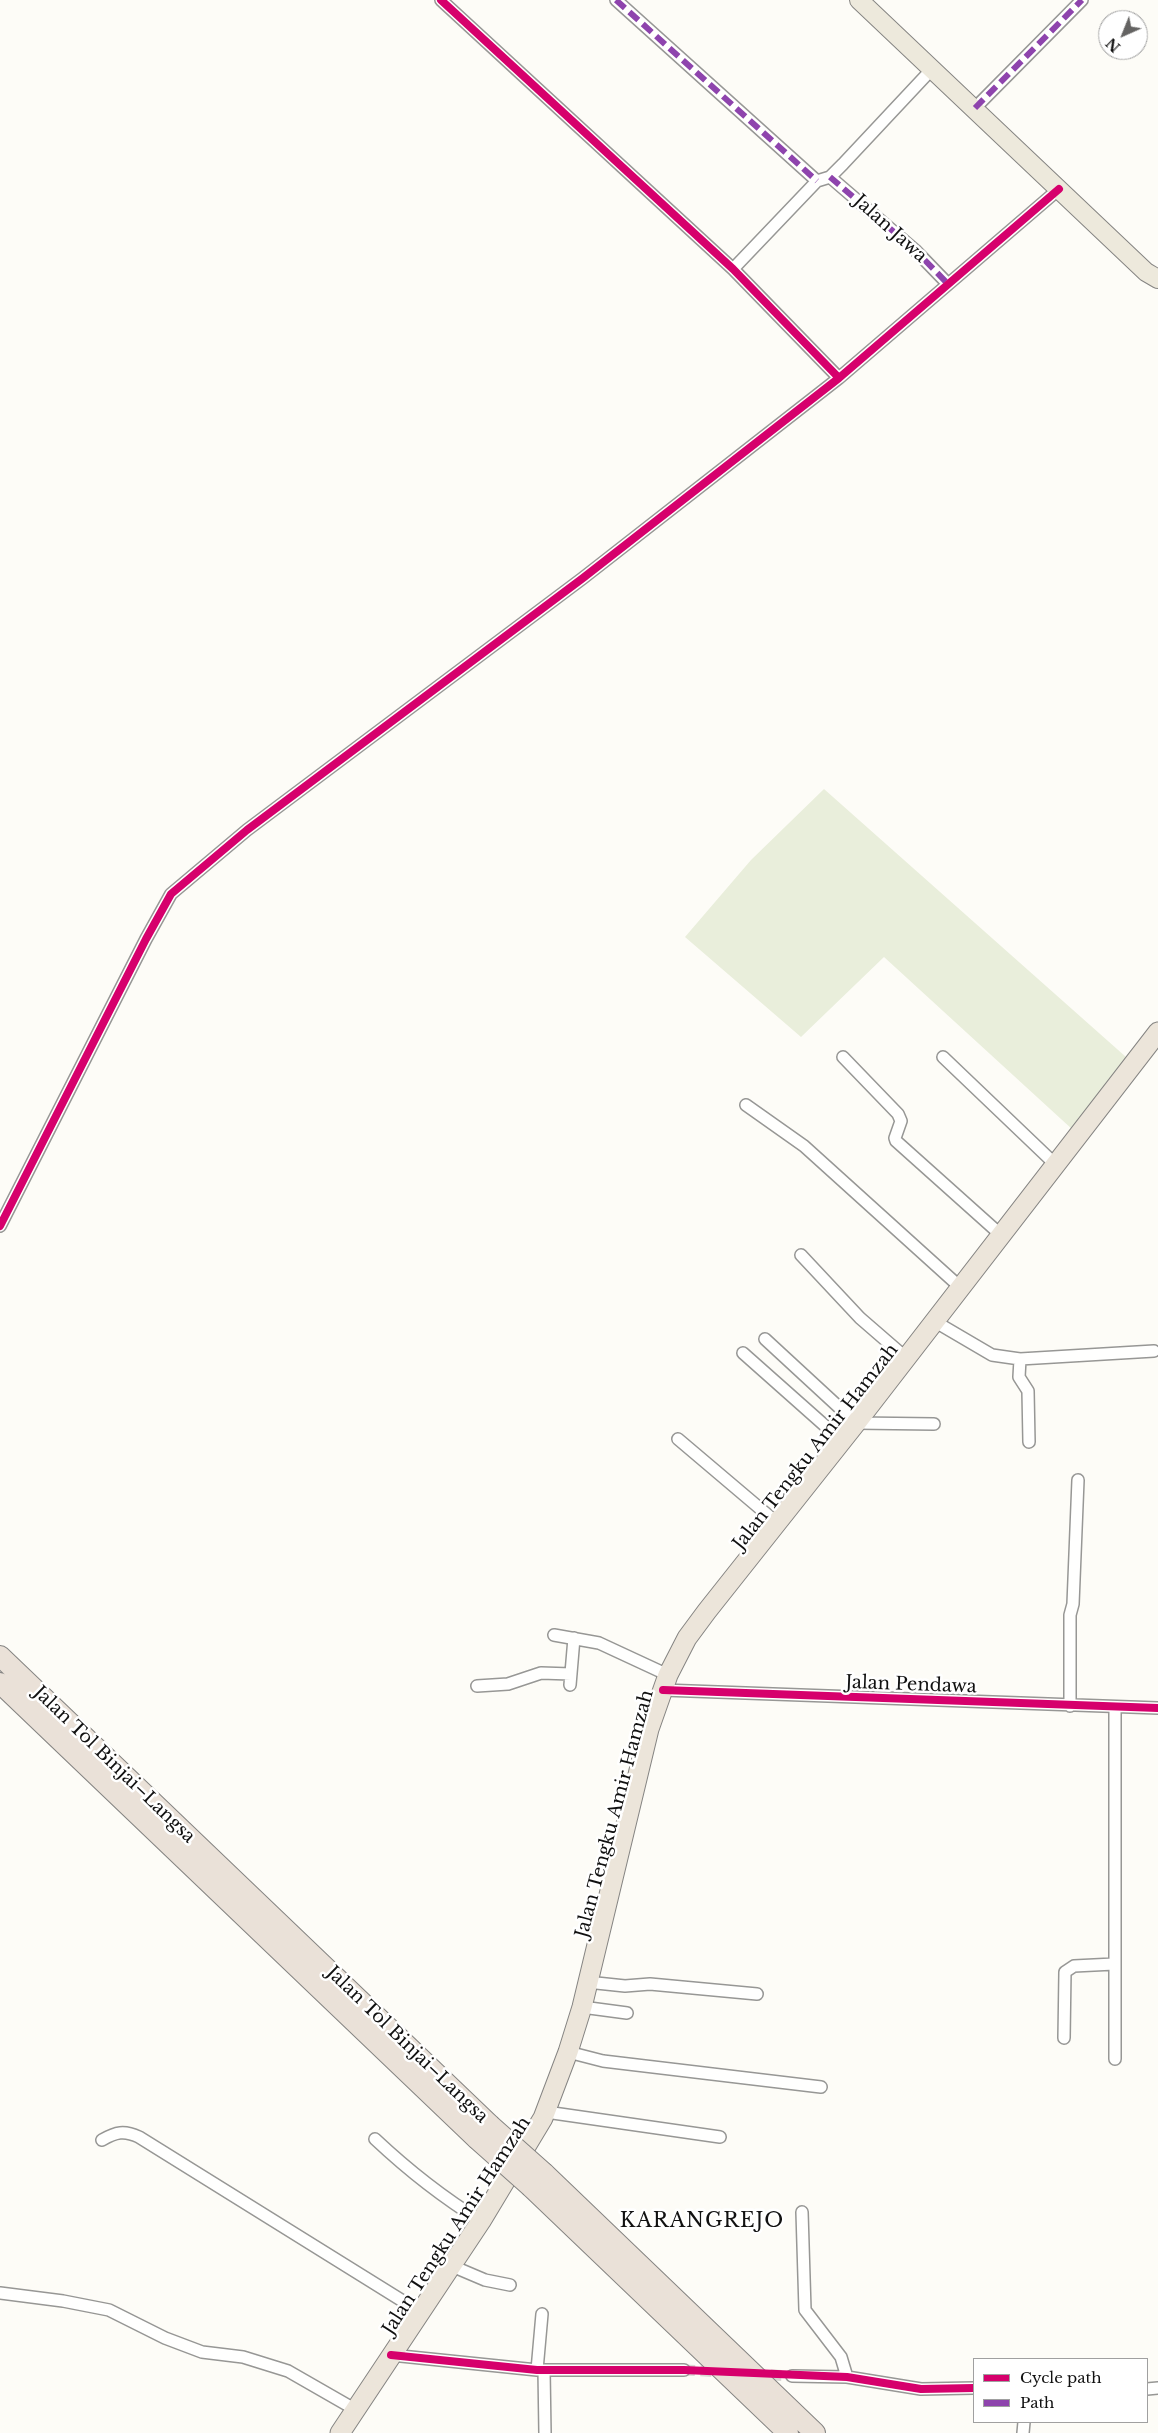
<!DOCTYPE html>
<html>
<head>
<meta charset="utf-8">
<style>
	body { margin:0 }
	#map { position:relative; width:1158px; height:2433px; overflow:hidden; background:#fdfcf7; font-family:"Libre Baskerville",serif }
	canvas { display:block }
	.legend { position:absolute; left:973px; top:2358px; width:175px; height:65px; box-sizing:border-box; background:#fff; border:1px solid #a0a0a0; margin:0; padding:6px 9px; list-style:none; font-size:15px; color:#111 }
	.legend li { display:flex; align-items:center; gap:10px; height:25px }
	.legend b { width:25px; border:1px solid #a0a0a0 }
	.north { position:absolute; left:1098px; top:10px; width:50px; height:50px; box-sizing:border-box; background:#fff; border:1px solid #a0a0a0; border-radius:50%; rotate:224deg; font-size:14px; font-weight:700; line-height:20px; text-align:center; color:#111 }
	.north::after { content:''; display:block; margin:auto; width:18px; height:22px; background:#646362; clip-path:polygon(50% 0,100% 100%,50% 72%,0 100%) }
</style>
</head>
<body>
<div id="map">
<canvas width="1158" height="2433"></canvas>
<ul class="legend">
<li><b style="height:6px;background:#d6006c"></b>Cycle path</li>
<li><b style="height:6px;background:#8e44ad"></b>Path</li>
</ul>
<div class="north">N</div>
</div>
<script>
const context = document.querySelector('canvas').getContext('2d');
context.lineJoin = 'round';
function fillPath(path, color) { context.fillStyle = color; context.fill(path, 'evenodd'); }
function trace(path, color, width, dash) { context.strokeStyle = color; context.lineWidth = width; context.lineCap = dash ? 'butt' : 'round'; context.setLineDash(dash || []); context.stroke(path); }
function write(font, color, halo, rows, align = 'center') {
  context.font = font + ' "Libre Baskerville",serif'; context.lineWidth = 5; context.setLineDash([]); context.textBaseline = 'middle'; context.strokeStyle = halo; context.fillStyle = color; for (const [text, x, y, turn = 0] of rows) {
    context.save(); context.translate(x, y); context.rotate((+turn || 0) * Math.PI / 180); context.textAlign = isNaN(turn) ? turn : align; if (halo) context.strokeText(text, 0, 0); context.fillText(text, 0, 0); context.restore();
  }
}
fillPath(new Path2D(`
	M824,789L1126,1057L1073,1130L884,957L801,1037L685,937L751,860Z`), '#e9eedb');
trace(new Path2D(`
	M684,2370L723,2372
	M754,2374L792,2376`), '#dad9d4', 11, [11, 5.5]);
const minor = new Path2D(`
	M441,0L733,269L839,378
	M616,0L817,181
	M975,108L1082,0
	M830,177L915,250L948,284
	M733,269L817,181L830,177L843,164L932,69
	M843,1057L898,1114L901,1121L895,1138L896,1141L1001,1235
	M943,1057L1056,1165
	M746,1105L804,1146L960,1287
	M0,1226L146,939L171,894L247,830L583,578L839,378L1059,189
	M801,1255L860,1318L905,1357
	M934,1321L992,1355L1020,1359L1154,1351
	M765,1339L856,1423L934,1424
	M743,1353L841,1440
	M1020,1359L1019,1377L1028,1391L1029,1442
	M678,1439L776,1522
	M554,1635L599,1643L668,1675
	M570,1685L574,1638
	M477,1686L508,1684L541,1673L571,1674
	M663,1690L1158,1708
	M1070,1706V1615L1073,1604L1078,1480
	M587,1982L625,1986L650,1984L757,1994
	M582,2007L627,2013
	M1064,2038L1065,1972L1074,1966L1114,1964
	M568,2052L603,2061L821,2087
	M1115,2059V1707
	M546,2112L720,2137
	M375,2139C408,2170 442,2197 481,2221
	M102,2140C116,2132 124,2130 139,2137L422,2313
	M802,2212L805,2310L841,2357L847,2377
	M452,2266L485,2280L510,2285
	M0,2293L63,2301L109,2310L165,2338L202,2352L243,2357L288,2371L356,2410
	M391,2355L537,2370H684
	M537,2370L542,2314
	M544,2370L545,2433
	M792,2376L847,2377L921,2389L974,2388
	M1147,2389L1158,2388
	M1023,2433L1024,2422`);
const primary = new Path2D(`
	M859,0L1146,272L1158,279`);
const trunk = new Path2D(`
	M340,2433L481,2221L543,2118L568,2052L582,2007L649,1729L668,1675L687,1638L707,1611L856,1423L1158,1032`);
const motorway = new Path2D(`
	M0,1656L490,2125
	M0,1683L477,2139
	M544,2173L815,2433
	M531,2187L788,2433`);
trace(minor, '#979795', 14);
trace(primary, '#858482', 20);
trace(trunk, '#858482', 21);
trace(motorway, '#858482', 22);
trace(minor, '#fffffe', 11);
trace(primary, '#ede9dc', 18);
trace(trunk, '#ece5da', 19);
trace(motorway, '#eae1d8', 20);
const motorwayBridge = new Path2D(`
	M490,2125L544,2173
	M477,2139L531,2187`);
trace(motorwayBridge, '#858482', 22, []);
trace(motorwayBridge, '#eae1d8', 20);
trace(new Path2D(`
	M616,0L817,181
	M975,108L1082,0
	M830,177L915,250L948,284`), '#8e44ad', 6, [12, 6]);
trace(new Path2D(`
	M441,0L733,269L839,378
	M0,1226L146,939L171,894L247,830L583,578L839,378L1059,189
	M663,1690L1158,1708
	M391,2355L537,2370H684L847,2377L921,2389L974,2388`), '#d6006c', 8);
write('18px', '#111', '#fff', [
	["Jalan Jawa",890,229,42],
	["Jalan Tengku Amir Hamzah",816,1447,-52],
	["Jalan Pendawa",911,1685,2],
	["Jalan Tol Binjai–Langsa",114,1765,44],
	["Jalan Tengku Amir Hamzah",615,1814,-75],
	["Jalan Tol Binjai–Langsa",407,2045,44],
	["Jalan Tengku Amir Hamzah",457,2226,-57]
]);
context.letterSpacing = '1px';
write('20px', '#111', '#fff', [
	["KARANGREJO",702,2221]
]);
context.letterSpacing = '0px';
</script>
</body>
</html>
